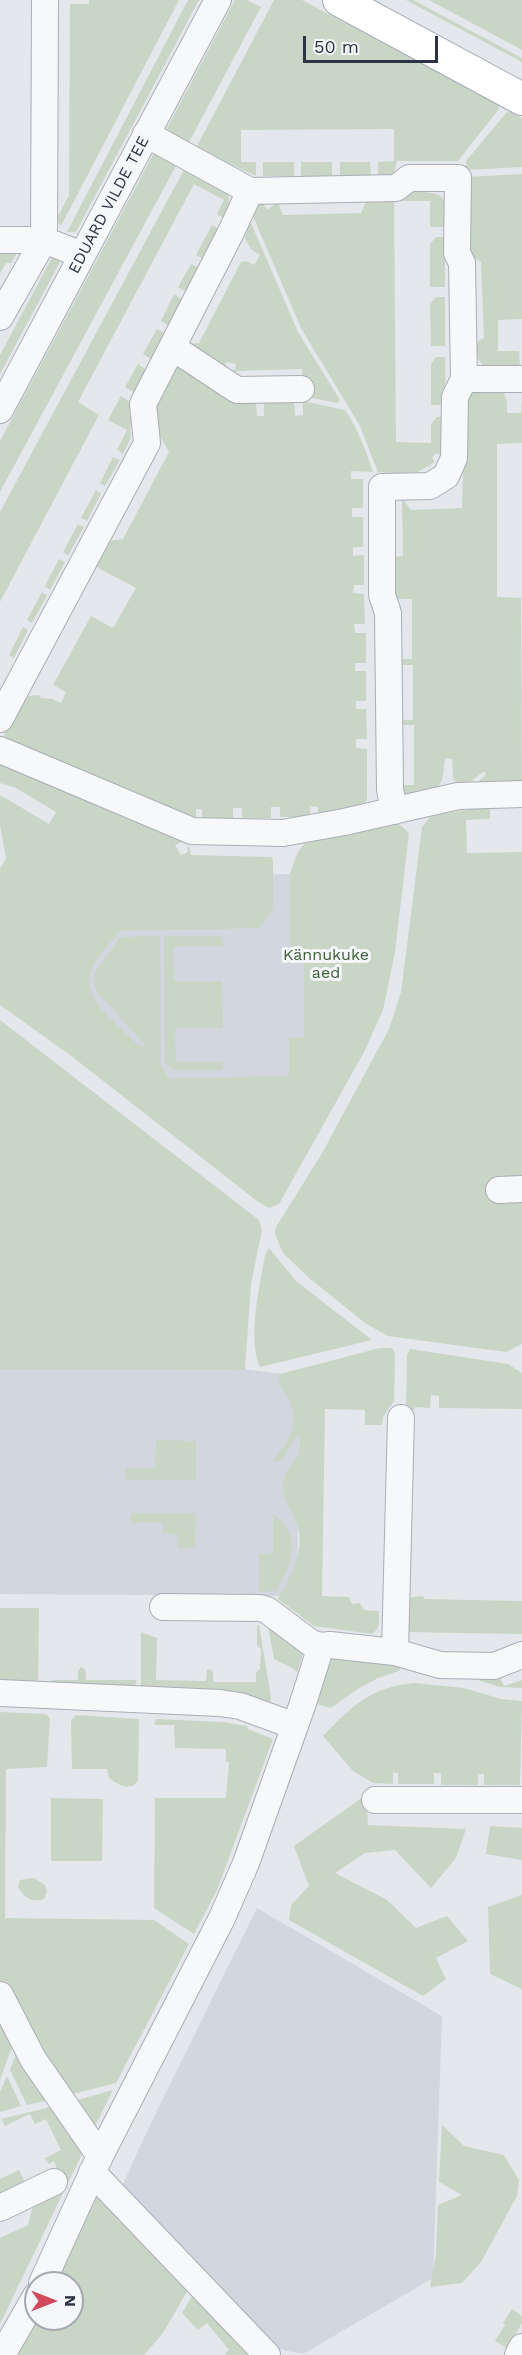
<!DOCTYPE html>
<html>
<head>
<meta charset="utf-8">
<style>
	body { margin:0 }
	#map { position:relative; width:522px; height:2355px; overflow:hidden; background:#e4e7ec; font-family:"Work Sans",sans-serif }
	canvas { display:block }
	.north { position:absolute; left:24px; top:2271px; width:60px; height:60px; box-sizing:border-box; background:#f4f6f9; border:2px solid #a4a8b1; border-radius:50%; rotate:90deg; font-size:16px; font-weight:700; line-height:24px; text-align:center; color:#2b3445 }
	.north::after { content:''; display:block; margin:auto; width:21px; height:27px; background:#d1495b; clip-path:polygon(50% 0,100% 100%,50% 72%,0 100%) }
	.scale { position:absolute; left:303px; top:36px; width:135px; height:27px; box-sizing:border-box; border:3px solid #2b3445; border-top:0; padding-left:8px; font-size:18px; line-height:21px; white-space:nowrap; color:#2b3445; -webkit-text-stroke:4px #f4f6f9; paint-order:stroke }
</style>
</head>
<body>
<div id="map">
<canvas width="522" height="2355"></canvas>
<div class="north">N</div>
<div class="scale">50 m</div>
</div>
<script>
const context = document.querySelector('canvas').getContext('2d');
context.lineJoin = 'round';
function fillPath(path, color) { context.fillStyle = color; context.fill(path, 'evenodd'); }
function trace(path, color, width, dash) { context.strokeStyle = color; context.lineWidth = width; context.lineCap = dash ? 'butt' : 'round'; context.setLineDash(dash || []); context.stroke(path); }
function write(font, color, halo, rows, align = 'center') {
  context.font = font + ' "Work Sans",sans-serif'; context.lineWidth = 6; context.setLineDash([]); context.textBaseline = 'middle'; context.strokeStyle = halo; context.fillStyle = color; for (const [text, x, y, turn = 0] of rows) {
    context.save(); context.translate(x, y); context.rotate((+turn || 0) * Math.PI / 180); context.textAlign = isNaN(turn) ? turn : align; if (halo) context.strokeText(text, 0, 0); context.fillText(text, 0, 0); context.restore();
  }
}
fillPath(new Path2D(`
	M327,873L388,900L270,1190L30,1009L105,879Z
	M0,1057L241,1369L300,1376L297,1596L0,1594Z
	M257,1908L442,2016L433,2278L303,2354L278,2349L123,2184L150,2125Z`), '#d2d6de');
fillPath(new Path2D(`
	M89,0H179L61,226L56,220L69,195L70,4H89Z
	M188,0H199L76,232H67Z
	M235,0H247L261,7L188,144L166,130Z
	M274,0H302L498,104L499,109L458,161H397L393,176H378V162L394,161V129L241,130V162H256V176L196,148Z
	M406,0H413L522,58V62Z
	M429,0H522V50Z
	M510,112L522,118V167L466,170V161L506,113Z
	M154,153L178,162L0,492V441Z
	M263,162H294V176H263Z
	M301,162H332V176H301Z
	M340,162H370L371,176H340Z
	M186,166L228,193L230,210L225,219L217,214L224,200L194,184L78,402L99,415L0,602V512Z
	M522,174V319L498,320V351H519L520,366L483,365L474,354V343L484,338L481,262L466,253V177Z
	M370,192C384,192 435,188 443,198C447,204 444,219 445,227H430V201H394L396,442L431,443V424L437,417H446L444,450L441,455L436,453L432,458L435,462L418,472H410L409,474L378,472L360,426L302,330L251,212L262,201L267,210L275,204L269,197L276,198L283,215L361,213Z
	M248,216L298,332L340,400L337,403L303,396L302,369L237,371L234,373L236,364L226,362L225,371L188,344L199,343L241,262L246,261L254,265L260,255L252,250L245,239Z
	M212,225L220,230L204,260L196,255Z
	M436,237H445V287H430V244Z
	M0,246L17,253L11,263H6L0,274Z
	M55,252L60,262L0,374V355Z
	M191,264L200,268L187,292L178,287Z
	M174,294L183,300L170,327L161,321Z
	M436,297H445V346H431L430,304Z
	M157,329L166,334L152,360L143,354Z
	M436,357H445L446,405H431V364Z
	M138,364L147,370L135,393L125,387Z
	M176,366L241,403H256L257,416H264V402H294L295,416L303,415V401L345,410C358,429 365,449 373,472L351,471V479H363V508H352V517H363V547H353V556L364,555V585H354L353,593L364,594L365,624H354L355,633H366V663H355V671H366V701H356V709H366L367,739H356V748L367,749V800L356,809L318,817V807L310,806V817H280V807H271V818H242V808H233V819H202V809H196V819L6,739C0,725 13,705 27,700L28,696L39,695L41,698L52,699L61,703L66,692L53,685L91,616L113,628L136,588L100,569L96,565L109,541L123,539L169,452L154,425L151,412Z
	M503,390L507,402V413H521L522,396V443L497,444V597L521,598L522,782L469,789L486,775L484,771L462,789L453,778L452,759L445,758C442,780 446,788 420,793C413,794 408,797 401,793L399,785H414V725H403V720H413V665H401V659H412V599H396L385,593L396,592V581H387L392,557L403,556L402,498L411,510L462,508L465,396L472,392Z
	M121,396L130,402L133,424L130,426L131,438L123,454L117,450L127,430L108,420Z
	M113,457L120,460L105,486L100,483Z
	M96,490L101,494L87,521L81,518Z
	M78,524L84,527L68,556L63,552Z
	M59,559L65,562L50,590L45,586Z
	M42,592L47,596L32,623L27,620Z
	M23,627L28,630L14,658L9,655Z
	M0,760L184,839L187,843L185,844L183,841L175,845L181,855L188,852L187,848L189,846L191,855L271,857L273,860V910L259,928L121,931C111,942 98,954 92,968C79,999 119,1025 137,1044L146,1046L99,994L95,987L94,974L120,937L160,936L161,1061L158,1058L169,1080L177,1078L289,1076V1037H304V949L290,948V873L298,852L308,839L396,821L409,833L395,952L383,1010L364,1052L279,1204L269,1208L257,1201L70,1055L0,1005V869L6,858L0,825V795L49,824L56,812L16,788L0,783Z
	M470,809H490V819L466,820L467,853L522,852V1344L506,1352L388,1336L365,1323L308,1277L283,1253L275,1234L276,1227L321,1155L389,1029L401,992L422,827L431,816Z
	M164,936H221L224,946L173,947L174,981H222L223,1028H175L176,1062H223V1070H173L165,1063Z
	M0,1020L259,1220L262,1230L251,1284L245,1370L0,1369Z
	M269,1248L296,1281L372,1340L260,1367C247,1339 260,1285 265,1255Z
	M380,1348H392L395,1354L394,1401L383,1417L382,1425H365V1410L325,1409L322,1596L349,1597L352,1604L360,1603L364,1610L379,1611C379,1620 381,1628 372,1634L314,1626L278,1599C290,1578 306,1549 297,1524C292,1510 283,1501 283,1485C284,1467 297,1463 299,1453C300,1447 299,1440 299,1434L283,1457L274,1464V1459C298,1434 300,1409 278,1382L280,1374Z
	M410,1349L508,1364L522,1373V1409L439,1408V1396L431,1395L430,1408L415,1407L414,1410H406L407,1355Z
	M156,1440L196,1441V1480H126V1468H155Z
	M131,1513H196L195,1548H177L178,1534L163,1533V1523H131Z
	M273,1514C303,1535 292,1565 276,1591L259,1592V1554H273Z
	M423,1596L424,1599L522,1601V1634L403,1632L406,1599L413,1597Z
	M0,1608H39L38,1687L0,1686Z
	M257,1625H259L271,1698L269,1706L141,1691V1632L157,1638L156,1680L206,1681L207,1670L210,1669L213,1672V1682H256V1673L260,1669L261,1649L257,1645Z
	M268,1626L305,1648L297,1672L292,1668L274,1659Z
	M329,1654L403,1663L399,1671L378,1678L356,1690L331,1708L312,1703Z
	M81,1667L85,1669L86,1680H136L135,1691L50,1684L52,1680H78V1671Z
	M462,1675L499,1676L504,1686L522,1680V1688L500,1687Z
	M414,1683L464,1688L501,1699L522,1701L520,1785H484V1774H478V1785H441V1773H434V1784H398V1773L393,1772V1784L373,1783L353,1771L323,1736C352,1706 371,1687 414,1683Z
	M0,1712L46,1714L50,1718L47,1767L6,1769L5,1918L154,1920L189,1944L116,2083L65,2096L0,1984Z
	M76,1715L139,1719L138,1781C129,1792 119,1785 109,1778L107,1769H72L71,1721Z
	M156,1719L223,1722L247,1726L248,1729L273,1739L217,1890L194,1934L154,1908L155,1798H226L229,1762H226V1749L175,1748L174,1725H154Z
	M366,1795L368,1825L466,1829L456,1858L431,1888L395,1850L365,1853L335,1873L387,1900L416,1928L447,1916L468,1941L436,1958L446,1979L423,1996L289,1920L291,1905L309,1886L294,1846Z
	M51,1798L103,1799L102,1861H51Z
	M490,1826L522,1828V1860L486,1854Z
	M34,1878L45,1885L47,1891L44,1899C32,1903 24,1898 18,1887L20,1880Z
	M522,1895V1989L490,1974L488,1907Z
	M0,2006L16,2036L0,2080Z
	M18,2049L54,2099L27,2105L10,2070Z
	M7,2076L21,2106L0,2112V2092Z
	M113,2090L91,2134L70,2102Z
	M59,2105L86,2146L67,2185L63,2184L54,2161L49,2164L45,2158L61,2150L46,2119L35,2124L30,2114L5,2126L1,2119Z
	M442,2125L464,2146L504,2155L519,2180L517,2196L481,2262L462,2283L430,2287L436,2254L438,2205L462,2195L439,2182Z
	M19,2170L26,2184L0,2197V2179Z
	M58,2188L64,2191L0,2324V2238L28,2225L34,2202Z
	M95,2197L105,2201L189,2288L163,2333L144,2355H9L36,2319H72V2283H50Z
	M194,2293L253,2355H226L225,2353L229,2350L207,2323L198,2330L182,2313Z
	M512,2309L522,2316V2323L507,2348L495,2341L505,2325L503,2323Z`), '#c9d6c5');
const minor = new Path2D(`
	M146,134L250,191L396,188L409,178H458L457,253L462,263L464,379L455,397L454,458L446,476L430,486L382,487V595L388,613L390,789L394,811
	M0,240H44L45,0
	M0,317L44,240L82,255
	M172,347L237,390L301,389
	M464,379H522
	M0,410L218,0
	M0,719L147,443L143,404L232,230L250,191
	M0,750L192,831L283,833L344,822L458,796L522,794
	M499,1190L522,1189
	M163,1607L260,1608L267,1610L311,1643L321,1646
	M395,1652L401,1418
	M0,1693L220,1703L240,1706L295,1726
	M375,1800H522
	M0,1995L33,2059L100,2156
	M92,2172L267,2355
	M0,2208L54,2182
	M42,2283L100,2156L222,1918L246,1863L302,1706L321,1646L330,1645L395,1652L440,1665L494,1666L522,1655
	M2,2355L36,2296
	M518,2355L522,2347`);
const major = new Path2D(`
	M339,0L522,99`);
trace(minor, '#a9aeb7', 28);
trace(major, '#a3abb8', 34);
trace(minor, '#f7f8fa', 26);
trace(major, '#fff', 32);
write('16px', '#2b3445', '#f4f6f9', [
	["EDUARD VILDE TEE",109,205,-62]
]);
write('16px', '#3f6138', '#f4f6f9', [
	["Kännukuke",326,955],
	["aed",326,973]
]);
</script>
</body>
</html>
